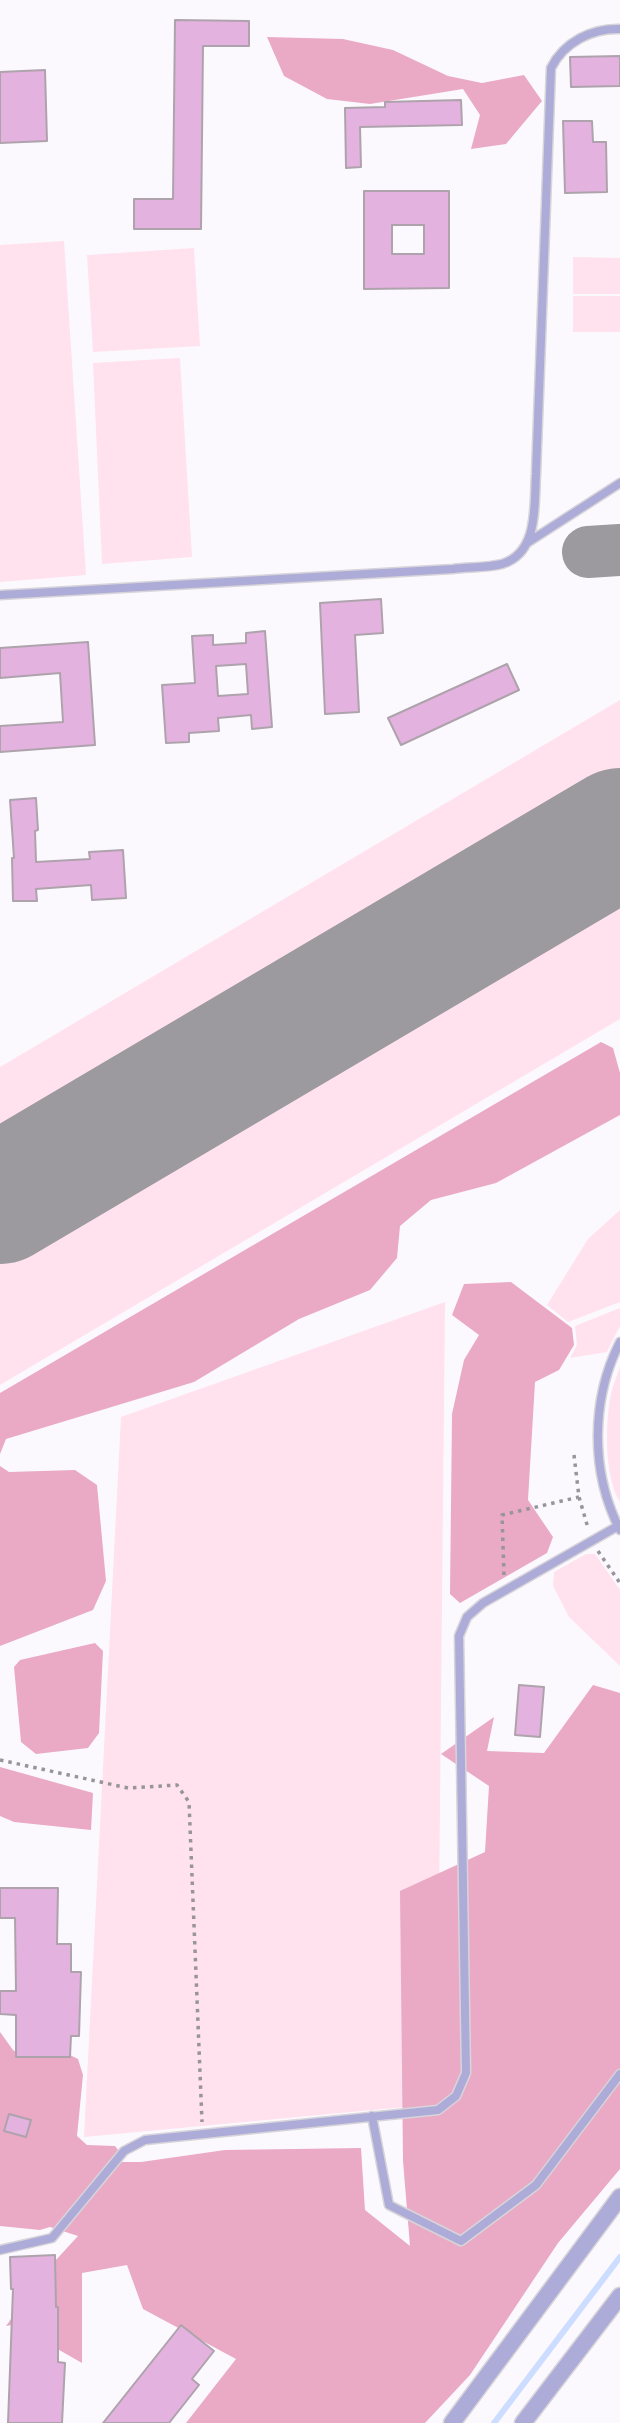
<!DOCTYPE html>
<html>
<head>
<meta charset="utf-8">
<style>
	body { margin:0 }
	canvas { display:block; background:#fbf9fe }
</style>
</head>
<body>
<canvas width="620" height="2423"></canvas>
<script>
const context = document.querySelector('canvas').getContext('2d');
context.lineJoin = 'round';
function fillPath(path, color) { context.fillStyle = color; context.fill(path, 'evenodd'); }
function trace(path, color, width, dash) { context.strokeStyle = color; context.lineWidth = width; context.lineCap = dash ? 'butt' : 'round'; context.setLineDash(dash || []); context.stroke(path); }
fillPath(new Path2D(`
	M64,241L86,575L0,582V245Z
	M194,248L200,346L93,352L87,255Z
	M573,257L620,258V294H573Z
	M573,296H620V332H573Z
	M180,358L192,557L102,564L93,363Z
	M620,700V778L0,1144V1067Z
	M620,898V1019L0,1385V1264Z
	M620,1210V1302L568,1322L547,1305L588,1239Z
	M445,1302L437,2104L84,2137L121,1417Z
	M620,1308V1326L607,1352L570,1358L577,1345L575,1326Z
	M620,1367V1502C604,1476 605,1423 611,1394C613,1385 617,1376 620,1367Z
	M586,1554H595L620,1590V1666L569,1617L553,1586L554,1572Z`), '#ffe2ed');
fillPath(new Path2D(`
	M267,37L343,39L393,50L448,76L482,83L524,75L542,101L506,144L471,149L480,115L463,89L370,104L327,99L284,76Z
	M601,1042L613,1048L620,1073V1115L496,1183L431,1200L400,1226L397,1258L370,1290L299,1319L194,1382L6,1439L0,1454V1393Z
	M511,1282L572,1328L574,1345L559,1370L535,1382L528,1500L553,1537L547,1553L460,1603L450,1594L452,1414L464,1360L479,1335L452,1315L464,1284Z
	M0,1466L9,1472L75,1470L97,1485L106,1581L93,1610L0,1646Z
	M95,1643L103,1651L99,1733L88,1748L36,1754L21,1742L14,1667L20,1660Z
	M593,1685L620,1693V2169L558,2243L470,2375L425,2423H186L236,2359L143,2309L127,2265L82,2273V2363L54,2347L50,2319L6,2326L44,2273L78,2236L50,2227L40,2230L0,2226V2032L13,2050L21,2055L68,2054L78,2059L83,2075L77,2136L87,2145L115,2146L119,2151L111,2162H141L225,2150L361,2148L365,2210L410,2246L403,2161L400,1891L485,1852L489,1786L441,1754L494,1717L487,1751L544,1753Z
	M0,1767L93,1793L91,1830L14,1822L0,1816Z`), '#eaaac5');
trace(new Path2D(`
	M494,2423L620,2257`), '#cdddff', 6);
trace(new Path2D(`
	M588,552L620,550`), '#9c9a9e', 52);
trace(new Path2D(`
	M0,1199L620,833`), '#9c9a9e', 130);
const building = new Path2D(`
	M175,20L249,21V46H203L201,229H134V199H173Z
	M620,56V86L571,87L570,57Z
	M45,70L47,141L0,143V72Z
	M461,100L462,125L360,127L361,167L346,168L345,108L385,107V102Z
	M563,121H592L593,142H606L607,192L565,193Z
	M364,191H449V288L364,289ZM392,225H424V254H392Z
	M381,599L383,633L355,635L359,712L325,714L320,603Z
	M265,631L272,727L252,729L251,715L218,718L219,731L189,733V742L166,743L162,685L195,683L192,636L213,635V645L246,643V633ZM246,664L248,694L218,696L216,666Z
	M88,642L95,745L0,752V726L63,722L60,673L0,678V648Z
	M507,664L519,690L401,745L388,718Z
	M36,798L38,830L35,831L36,862L90,859L89,852L123,850L126,898L92,900L91,885L36,889L37,901H13L12,858H14L10,800Z
	M519,1685L544,1687L540,1737L515,1735Z
	M0,1888H58L57,1944H71V1972H81L79,2036H71L70,2057H16V2015L0,2014V1991H16L15,1918H0Z
	M9,2114L31,2120L26,2137L4,2131Z
	M55,2255L56,2307H58V2362L65,2363L62,2423H8L13,2289H11L10,2257Z
	M181,2325L214,2351L192,2379L199,2385L169,2423H103Z`);
fillPath(building, '#e4b2df');
trace(building, '#aea3ac', 2);
const lane = new Path2D(`
	M527,543L620,483
	M0,595L453,569C468,567 486,568 502,564C539,553 534,505 536,474L551,68C564,42 592,28 620,29
	M620,1342C591,1399 590,1472 620,1530
	M372,2116L389,2205L461,2241L536,2185L620,2074
	M0,2250L52,2238L124,2151L145,2140L438,2110L456,2096L466,2073L459,1636L467,1617L483,1603L618,1526`);
const street = new Path2D(`
	M452,2423L620,2197
	M523,2423L620,2296`);
trace(lane, '#d7d5d9', 11);
trace(street, '#d7d5d9', 19);
trace(new Path2D(`
	M574,1455L579,1497L588,1528
	M598,1551L620,1583
	M504,1575L502,1515L579,1497
	M0,1760L128,1788L177,1785L189,1802L202,2122`), '#97959a', 3.5, [3.5, 5]);
trace(lane, '#adabd8', 8);
trace(street, '#adabd8', 16);
</script>
</body>
</html>
